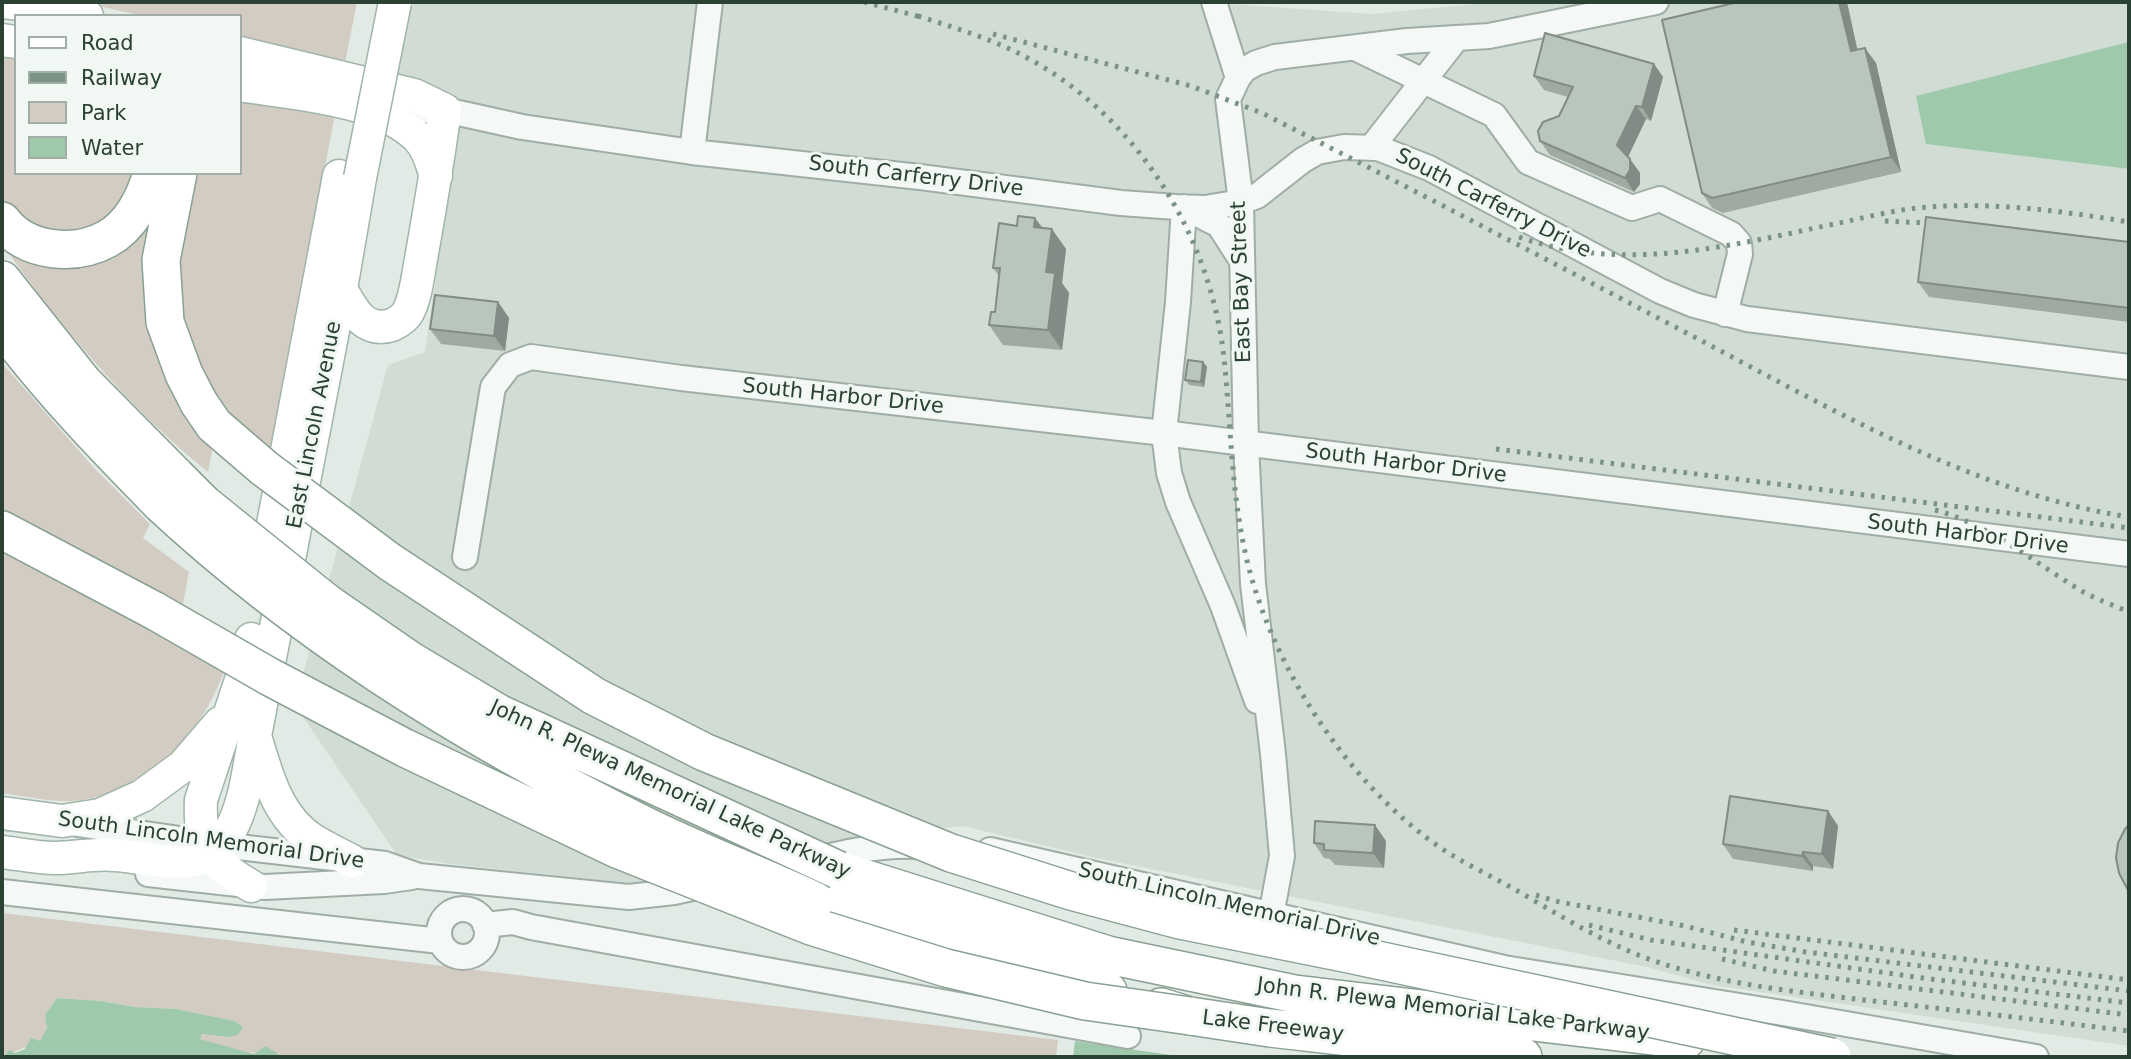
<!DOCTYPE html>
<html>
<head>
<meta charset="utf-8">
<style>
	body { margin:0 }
	#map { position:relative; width:2131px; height:1059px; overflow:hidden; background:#e2eae5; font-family:"DejaVu Sans",sans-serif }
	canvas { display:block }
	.frame { position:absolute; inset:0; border:4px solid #2a4134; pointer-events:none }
	.legend { position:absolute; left:14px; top:14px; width:228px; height:161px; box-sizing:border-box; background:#f1f7f3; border:2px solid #a1aea7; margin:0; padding:9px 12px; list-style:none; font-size:21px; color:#2a4134 }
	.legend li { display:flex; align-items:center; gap:14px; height:35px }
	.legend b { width:35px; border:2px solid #a1aea7 }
</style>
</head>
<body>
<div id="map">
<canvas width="2131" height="1059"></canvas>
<div class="frame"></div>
<ul class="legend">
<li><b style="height:9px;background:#fff"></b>Road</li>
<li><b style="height:9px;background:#7b9385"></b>Railway</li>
<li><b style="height:19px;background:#d3ccc3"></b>Park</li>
<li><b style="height:19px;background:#9ec9aa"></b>Water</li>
</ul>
</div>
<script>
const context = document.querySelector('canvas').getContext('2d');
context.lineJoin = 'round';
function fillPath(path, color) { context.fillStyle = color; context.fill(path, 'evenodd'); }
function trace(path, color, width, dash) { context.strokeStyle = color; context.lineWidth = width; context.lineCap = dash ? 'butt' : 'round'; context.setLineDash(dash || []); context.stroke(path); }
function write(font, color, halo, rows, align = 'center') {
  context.font = font + ' "DejaVu Sans",sans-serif'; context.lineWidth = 6; context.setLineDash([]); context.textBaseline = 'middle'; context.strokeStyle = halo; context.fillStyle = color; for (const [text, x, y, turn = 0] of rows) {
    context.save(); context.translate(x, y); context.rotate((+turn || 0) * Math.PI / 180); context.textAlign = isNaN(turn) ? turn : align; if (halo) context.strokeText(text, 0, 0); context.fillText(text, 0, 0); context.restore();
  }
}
fillPath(new Path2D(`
	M410,2H1200L1372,14L1495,2H2129V42L1927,144L2129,169V1046L1712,985L1647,967L1101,859L963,826L853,838L638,884L450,864L397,855L301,714L302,678L388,365L425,352L456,138L466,101L395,79Z`), '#d0dcd4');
fillPath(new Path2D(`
	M81,2H357L344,68L240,41V16H143Z
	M2,51L16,52V173H144L122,213L67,238L11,215L2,202Z
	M240,100L335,114L269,462L223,420L188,352L174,266L190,173H240Z
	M152,204L151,253L214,441L208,472C128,407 61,327 2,244L30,251Z
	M2,363L94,468L150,524L143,538L189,572L181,614L2,516Z
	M2,542L226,666C207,720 175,761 123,786C107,794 90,800 72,801C49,802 24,796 2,793Z
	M2,913L1058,1040L1056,1057H283L278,1053C250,1055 226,1049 200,1039L202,1034L228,1037L243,1027L235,1021L176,1009L135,1007L101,1001L57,998L45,1015L47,1028L40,1041L2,1057Z`), '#d3ccc3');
fillPath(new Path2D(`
	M2129,42V169L1926,144L1916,96Z
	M57,998L101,1001L135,1007L176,1009L235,1021L243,1027L238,1035L228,1037L202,1034L200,1039L254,1054L266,1046L283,1057H4L9,1050L15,1053L25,1049L31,1038L40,1041L47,1028L45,1015Z
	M1075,1041L1087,1043L1185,1057H1073Z`), '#9ec9aa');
const minor = new Path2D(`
	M1214,2L1238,78
	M1355,48L1494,115L1528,162L1632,208L1660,199L1731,234L1739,243L1740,254L1725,314
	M376,107L407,111L445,110L522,127L692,152L920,177L1121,203L1176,207L1205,208L1241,202L1257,196L1303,160L1317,152L1344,147L1378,148L1429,168L1660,291L1694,305L1747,319L2129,367
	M1371,148L1456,39
	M692,152L710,2
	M1242,261L1219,225L1184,207L1178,302L1164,433L1169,473L1178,502L1223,606L1257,701
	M465,557L493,387L510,365L531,357L681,378L1164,433L2129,554
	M77,824L221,845L385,864L419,876L629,897L674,892L706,885
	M990,850L1504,968L1783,1013L2036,1057
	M148,874L265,887L384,881L412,877
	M752,875C806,863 864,843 919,846
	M2,892L440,941
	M439 933a24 24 0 1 1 48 0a24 24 0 1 1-48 0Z
	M1271,916L1282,856L1273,754L1253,584L1246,444L1241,202L1228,99L1238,78L1244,70L1256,63L1275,57L1407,41L1489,36L1656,2
	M485,925L513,922L531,927L1128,1036`);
const major = new Path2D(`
	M2,2L32,5L87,16
	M2,40L16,42
	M240,53L414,95L445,110C438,160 430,209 421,259C418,275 416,297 408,312C405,318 398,322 392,325C364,334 352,309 341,289
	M240,85C294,94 376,98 417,137C428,148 431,162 436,176
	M263,577L339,176
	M256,739C267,776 278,818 313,840C326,848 339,854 352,861
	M2,813L62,821L100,815L142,796L183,766L220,723
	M2,852C19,854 38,858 55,858C75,858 95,853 114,855C139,856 165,865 189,861C243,852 246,778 255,736L341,289L360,178
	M251,886C210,862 199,849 201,800L248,659L251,639`);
const highway = new Path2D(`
	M178,173L161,260L165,322L184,374L199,403
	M2,221C25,252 74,257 107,239C131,226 145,198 152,173
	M2,280L83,382L176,476
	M2,326C50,390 105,447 161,504
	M2,530L155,611
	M838,870L1108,955L1295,994L1686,1040
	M815,901L1108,991
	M1161,1007L1190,1016L1270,1028L1523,1057`);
trace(minor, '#a0ada5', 28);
trace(major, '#a1b5a9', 35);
trace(highway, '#89a092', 40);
trace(minor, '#f4f8f6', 24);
trace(major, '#fff', 32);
trace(highway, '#fff', 37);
trace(new Path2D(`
	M864,2L925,18
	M918,16C952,27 986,37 1018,53C1133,111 1210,231 1224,358C1232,434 1231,512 1254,586C1285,687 1360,797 1450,854C1475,869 1503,882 1528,897C1567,920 1604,942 1646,958C1717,984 1790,991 1864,1000C1953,1010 2041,1020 2129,1031
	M993,34L1191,86L1262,113C1402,184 1542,257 1681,330C1823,404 1969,492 2129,517
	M1885,221L1945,224
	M1519,237C1625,274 1733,245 1839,223C1868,217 1898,209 1928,207C1996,202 2062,211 2129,222
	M1496,449L2129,528
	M1935,510C1988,524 2034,562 2080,590C2095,599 2113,605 2129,612
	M1536,895L1555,901L1685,926L1747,942L1806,952L2129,991
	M1589,925L1651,940L1923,978L2129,1003
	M1734,930L2129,980
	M1722,959L1774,971L2129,1015`), '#7b9385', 5, [3.5, 7]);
const majorBridge = new Path2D(`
	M360,178L395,2`);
const highwayBridge = new Path2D(`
	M199,403L214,425L264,468L390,562L594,696L704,752L951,853L1071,891L1180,920L1349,954L1832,1057
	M176,476L204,504L327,603L411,661L498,713L838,870
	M161,504C303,636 476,743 650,828C704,854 761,876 815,901
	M155,611L270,677L405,748L617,849L811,926L946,968L1085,1001L1190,1016`);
trace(majorBridge, '#a1b5a9', 35, []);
trace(highwayBridge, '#89a092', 40, []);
trace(majorBridge, '#fff', 32);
trace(highwayBridge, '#fff', 37);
fillPath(new Path2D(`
	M1858,49L1876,63L1901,172L1723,213L1712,208L1702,193Z
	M1654,64L1663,77L1651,121L1646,119L1628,157L1640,173V184L1634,192L1550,155L1540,141L1559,116L1568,97L1544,90L1534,76Z
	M1035,218L1043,228L1066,249L1062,283L1069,293L1062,350L1003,345L989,325L995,312L999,276L993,268L1017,226Z
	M2129,242V322L1929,297L1918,282Z
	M498,302L509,318L505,351L441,344L430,329Z
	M1203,362L1207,367L1204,387L1189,385L1185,380Z
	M1828,811L1838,826L1833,869L1813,866V871L1733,859L1723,844Z
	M1386,841L1384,868L1335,865L1330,859L1324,858L1314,843Z`), '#9faaa3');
fillPath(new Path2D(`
	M1839,2H1847L1861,66L1851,51Z
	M1865,48L1876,63L1901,172L1891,157Z
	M1654,64L1663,77L1651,121L1642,107Z
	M1636,106L1646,119L1627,159L1617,145Z
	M1630,159L1640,173V184L1634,192L1625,178Z
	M1035,218L1049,238L1034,227Z
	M1052,229L1066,249L1062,283L1069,293L1062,350L1048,330L1046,272Z
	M498,302L509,318L505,351L494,336Z
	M1203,362L1207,367L1204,387L1201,382Z
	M1828,811L1838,826L1833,869L1822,854Z
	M1375,825L1386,841L1384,868L1373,853Z
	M1803,852L1813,866V871L1802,856Z`), '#828b85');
const building = new Path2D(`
	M1738,2H1839L1851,51L1865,48L1891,157L1712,198L1702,193L1662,20Z
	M1545,33L1654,64L1642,107L1636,106L1617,145L1630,159V170L1625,178L1540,141L1538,131L1543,122L1559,116L1573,87L1534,76Z
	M1018,216L1035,218L1034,227L1052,229L1046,272L1055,273L1048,330L989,325L991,312H995L1000,268H993L999,223L1017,226Z
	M1926,217L2129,242V308L1918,282Z
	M435,295L498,302L494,336L430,329Z
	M1188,360L1203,362L1201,382L1185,380Z
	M1730,796L1828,811L1822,854L1803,852L1802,856L1723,844Z
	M1315,821L1375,825L1373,853L1324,850V844L1314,843Z
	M2129,825V892L2119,873L2116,858L2118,843L2125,829Z`);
fillPath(building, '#b9c6be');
trace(building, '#828b85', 2);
write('21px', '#2a4134', '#f1f7f3', [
	["South Carferry Drive",916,177,7],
	["South Carferry Drive",1493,204,27],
	["East Bay Street",1242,282,-92],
	["South Harbor Drive",843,397,6],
	["East Lincoln Avenue",315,425,-79],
	["South Harbor Drive",1406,464,7],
	["South Harbor Drive",1968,535,7],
	["John R. Plewa Memorial Lake Parkway",670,790,25],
	["South Lincoln Memorial Drive",211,841,8],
	["South Lincoln Memorial Drive",1229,905,13],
	["John R. Plewa Memorial Lake Parkway",1453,1010,7],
	["Lake Freeway",1273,1027,7]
]);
</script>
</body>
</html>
